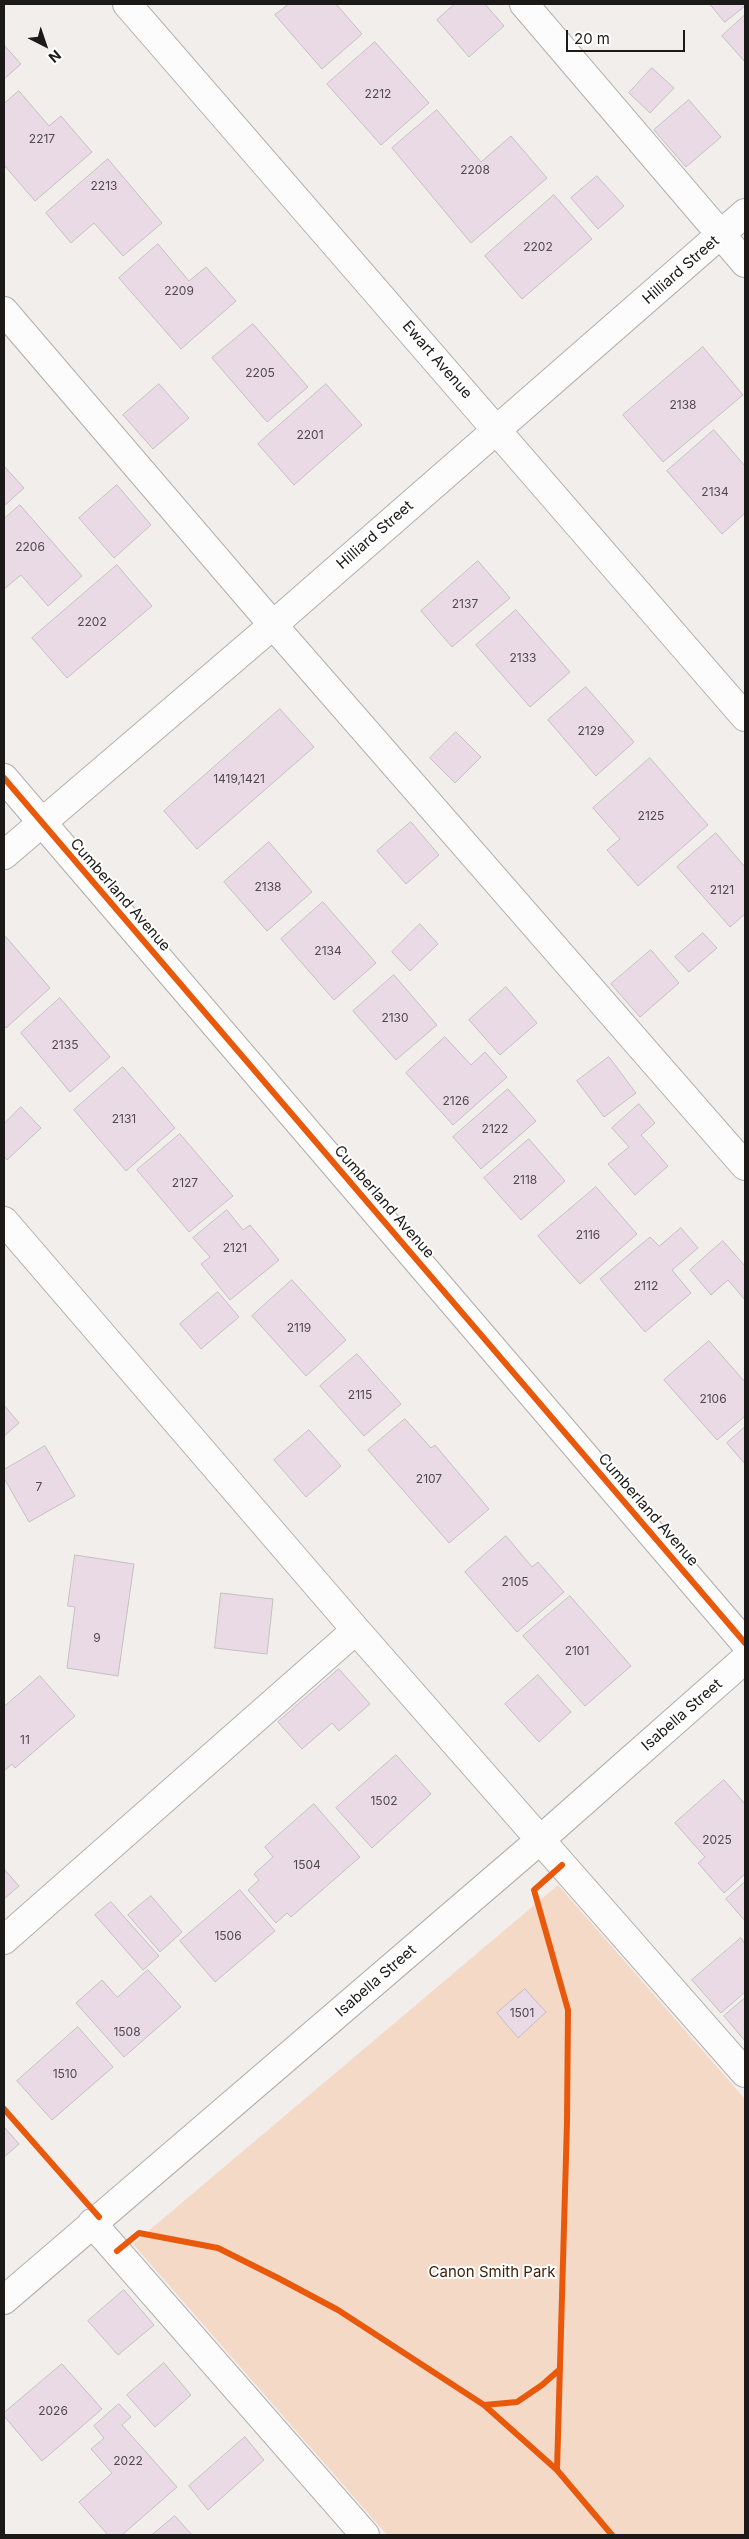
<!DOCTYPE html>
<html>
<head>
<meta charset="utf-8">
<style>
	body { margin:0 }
	#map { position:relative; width:749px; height:2539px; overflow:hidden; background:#f2eeec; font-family:Inter,sans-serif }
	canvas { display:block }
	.frame { position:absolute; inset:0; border:5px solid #1c1a18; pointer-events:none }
	.north { position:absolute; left:20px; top:20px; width:50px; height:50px; -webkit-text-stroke:4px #fff; paint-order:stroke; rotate:139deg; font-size:14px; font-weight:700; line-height:20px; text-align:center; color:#1c1a18 }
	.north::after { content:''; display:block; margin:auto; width:18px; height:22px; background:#1c1a18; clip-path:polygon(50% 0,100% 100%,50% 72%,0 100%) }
	.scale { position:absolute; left:566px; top:30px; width:119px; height:22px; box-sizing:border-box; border:2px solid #1c1a18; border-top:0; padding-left:6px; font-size:15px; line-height:18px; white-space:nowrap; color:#1c1a18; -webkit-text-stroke:4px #fff; paint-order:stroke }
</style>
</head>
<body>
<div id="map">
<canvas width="749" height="2539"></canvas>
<div class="frame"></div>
<div class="north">N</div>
<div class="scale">20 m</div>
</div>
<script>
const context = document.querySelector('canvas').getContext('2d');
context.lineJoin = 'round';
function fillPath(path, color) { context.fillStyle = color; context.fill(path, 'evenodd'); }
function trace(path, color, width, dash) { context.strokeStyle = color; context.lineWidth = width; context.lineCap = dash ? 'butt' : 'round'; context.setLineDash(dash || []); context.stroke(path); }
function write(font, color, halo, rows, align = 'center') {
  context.font = font + ' Inter,sans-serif'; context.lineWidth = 4; context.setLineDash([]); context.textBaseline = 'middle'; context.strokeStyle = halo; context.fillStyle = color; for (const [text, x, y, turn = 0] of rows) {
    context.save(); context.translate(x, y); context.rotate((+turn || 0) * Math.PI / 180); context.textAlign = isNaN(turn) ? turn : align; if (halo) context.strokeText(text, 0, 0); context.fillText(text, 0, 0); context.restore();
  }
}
fillPath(new Path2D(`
	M558,1885L745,2099V2535H387L133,2244Z`), '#f4d9c7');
const building = new Path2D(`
	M289,4H336L362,34L322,69L275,15Z
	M455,4H485L504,26L469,57L437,20Z
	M710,4H745V6L725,22Z
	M745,15V62L722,36Z
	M375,42L429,103L381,145L327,84Z
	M4,45L21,64L4,79Z
	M652,68L674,88L650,113L629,93Z
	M19,91L49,126L61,116L92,152L35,201L4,165V104Z
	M689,100L721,137L686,167L654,130Z
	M437,110L481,162L511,136L547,178L471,243L392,148Z
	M108,159L162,223L123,256L94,223L71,243L46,213Z
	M597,176L624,206L598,229L571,198Z
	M554,195L592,239L522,299L485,256Z
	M158,244L189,281L206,267L236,301L181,349L119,278Z
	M253,324L308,387L267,422L212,358Z
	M703,347L743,395L663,462L623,415Z
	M159,384L189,418L153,449L123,415Z
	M326,384L362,425L294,485L258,444Z
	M714,430L745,466V513L722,534L667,471Z
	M4,466L24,488L4,506Z
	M117,485L151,525L114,558L79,518Z
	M20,505L82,576L48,606L21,575L4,589V519Z
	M478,561L510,598L452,647L421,611Z
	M117,565L152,606L67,678L32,638Z
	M516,610L570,672L530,707L476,645Z
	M586,687L634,742L596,776L548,720Z
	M280,709L314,747L197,849L164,811Z
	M456,732L481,757L455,783L430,758Z
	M650,758L708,825L638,886L607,850L620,839L593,808Z
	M411,822L439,855L406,884L377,851Z
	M716,833L745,867V914L730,927L677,867Z
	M269,842L312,892L267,931L224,882Z
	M323,902L376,963L334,1000L281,939Z
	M420,924L438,944L410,971L392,952Z
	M703,933L717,948L689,972L675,957Z
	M6,937L50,988L6,1028L4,1025V939Z
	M651,950L679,983L640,1017L611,984Z
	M394,975L437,1025L396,1060L353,1011Z
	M506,987L537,1023L500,1055L469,1020Z
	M60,998L110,1057L70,1092L21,1033Z
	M445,1037L471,1065L485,1052L507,1077L453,1125L406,1073Z
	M609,1057L636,1093L604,1117L577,1081Z
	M123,1067L175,1128L126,1171L74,1110Z
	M508,1089L536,1121L481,1169L453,1137Z
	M639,1104L655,1123L641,1135L668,1166L635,1195L608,1164L629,1147L612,1128Z
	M21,1107L41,1128L7,1160L4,1156V1124Z
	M180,1134L233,1196L189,1232L137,1170Z
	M529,1139L565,1181L521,1220L484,1178Z
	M596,1187L637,1234L580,1284L538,1236Z
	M227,1210L243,1230L250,1225L279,1260L230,1300L201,1264L210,1257L193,1238Z
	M681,1228L698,1248L672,1270L691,1293L645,1332L600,1279L650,1237L659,1246Z
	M723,1241L745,1266V1300L728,1280L711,1295L690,1270Z
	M292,1280L346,1340L306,1376L252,1316Z
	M218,1292L239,1317L201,1349L180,1324Z
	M709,1341L745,1382V1416L717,1440L664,1380Z
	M357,1354L401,1404L364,1436L320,1386Z
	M4,1405L19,1423L4,1436Z
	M405,1419L431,1448L435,1445L489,1509L449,1543L368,1450Z
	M745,1427V1464L727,1443Z
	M309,1430L341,1466L306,1497L274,1460Z
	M45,1446L75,1496L29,1522L4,1478V1470Z
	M506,1536L532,1567L538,1562L564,1592L517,1632L465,1572Z
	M75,1555L134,1564L118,1676L67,1668L75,1607L68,1606Z
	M221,1593L273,1599L267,1654L215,1648Z
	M570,1596L631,1666L585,1706L523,1636Z
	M339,1669L370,1704L339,1731L332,1723L302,1749L278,1722Z
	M538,1675L571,1712L539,1742L505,1704Z
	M40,1676L75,1716L15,1768L12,1764L4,1771V1707Z
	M396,1755L431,1794L372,1848L336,1808Z
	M724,1780L745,1804V1874L724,1893L698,1863L705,1857L675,1823Z
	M314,1804L360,1857L291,1917L287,1913L276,1923L248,1890L259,1880L254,1874L273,1857L265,1847Z
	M4,1869L19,1886L4,1899Z
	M745,1882V1921L726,1899Z
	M240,1890L275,1931L215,1982L180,1941Z
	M151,1896L182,1932L160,1952L128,1915Z
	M111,1902L159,1956L143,1970L95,1915Z
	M741,1938L745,1944V1992L721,2013L692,1980Z
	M148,1970L181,2007L124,2057L76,2003L102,1980L117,1997Z
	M525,1989L546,2012L518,2038L497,2013Z
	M745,1998V2041L724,2016Z
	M78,2027L113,2067L52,2120L17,2081Z
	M4,2127L19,2144L4,2157Z
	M124,2290L154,2325L118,2355L88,2321Z
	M164,2363L191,2395L155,2427L127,2395Z
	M62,2364L102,2409L42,2461L4,2416V2413Z
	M119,2404L131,2417L122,2425L177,2487L122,2535H108L79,2502L112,2473L91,2449L104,2438L94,2426Z
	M245,2437L264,2460L208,2510L189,2486Z
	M175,2516L192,2535H152Z`);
fillPath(building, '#eadae6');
trace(building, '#c3c0c1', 1);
const minor = new Path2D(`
	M127,4L745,717
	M524,4L745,263
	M4,311L273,625L745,1166
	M4,778L745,1643
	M4,855L273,625L745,213
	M4,1221L356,1630L745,2073
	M4,1940L356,1630
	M92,2223L365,2535
	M4,2300L540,1840L745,1659`);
trace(minor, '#b2afad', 30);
trace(minor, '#fdfcfc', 28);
trace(new Path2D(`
	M4,778L745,1643
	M562,1865L534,1890L568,2010L567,2122L557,2470L612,2535
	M4,2109L99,2217
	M117,2251L139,2233L218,2248L278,2278L338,2310L484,2405
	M557,2470L484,2405L517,2402L542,2385L559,2370`), '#e8590c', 6);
write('12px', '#504a4c', null, [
	["2212",378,94],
	["2217",42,139],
	["2208",475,170],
	["2213",104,186],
	["2202",538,247],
	["2209",179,291],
	["2205",260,373],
	["2138",683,405],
	["2201",310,435],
	["2134",715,492],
	["2206",30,547],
	["2137",465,604],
	["2202",92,622],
	["2133",523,658],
	["2129",591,731],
	["1419,1421",239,779],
	["2125",651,816],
	["2138",268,887],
	["2121",722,890],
	["2134",328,951],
	["2130",395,1018],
	["2135",65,1045],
	["2126",456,1101],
	["2131",124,1119],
	["2122",495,1129],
	["2118",525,1180],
	["2127",185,1183],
	["2116",588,1235],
	["2121",235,1248],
	["2112",646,1286],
	["2119",299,1328],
	["2115",360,1395],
	["2106",713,1399],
	["2107",429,1479],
	["7",39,1487],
	["2105",515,1582],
	["9",97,1638],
	["2101",577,1651],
	["11",25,1740],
	["1502",384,1801],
	["2025",717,1840],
	["1504",307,1865],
	["1506",228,1936],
	["1501",522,2013],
	["1508",127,2032],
	["1510",65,2074],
	["2026",53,2411],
	["2022",128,2461]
]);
write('15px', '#1c1a18', '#fff', [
	["Hilliard Street",681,270,-41],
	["Ewart Avenue",437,360,49],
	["Hilliard Street",375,535,-41],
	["Cumberland Avenue",120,895,49],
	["Cumberland Avenue",384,1202,49],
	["Cumberland Avenue",648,1510,49],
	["Isabella Street",682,1715,-41],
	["Isabella Street",376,1981,-41]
]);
write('15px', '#40220a', '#fff', [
	["Canon Smith Park",492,2272]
]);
</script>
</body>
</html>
